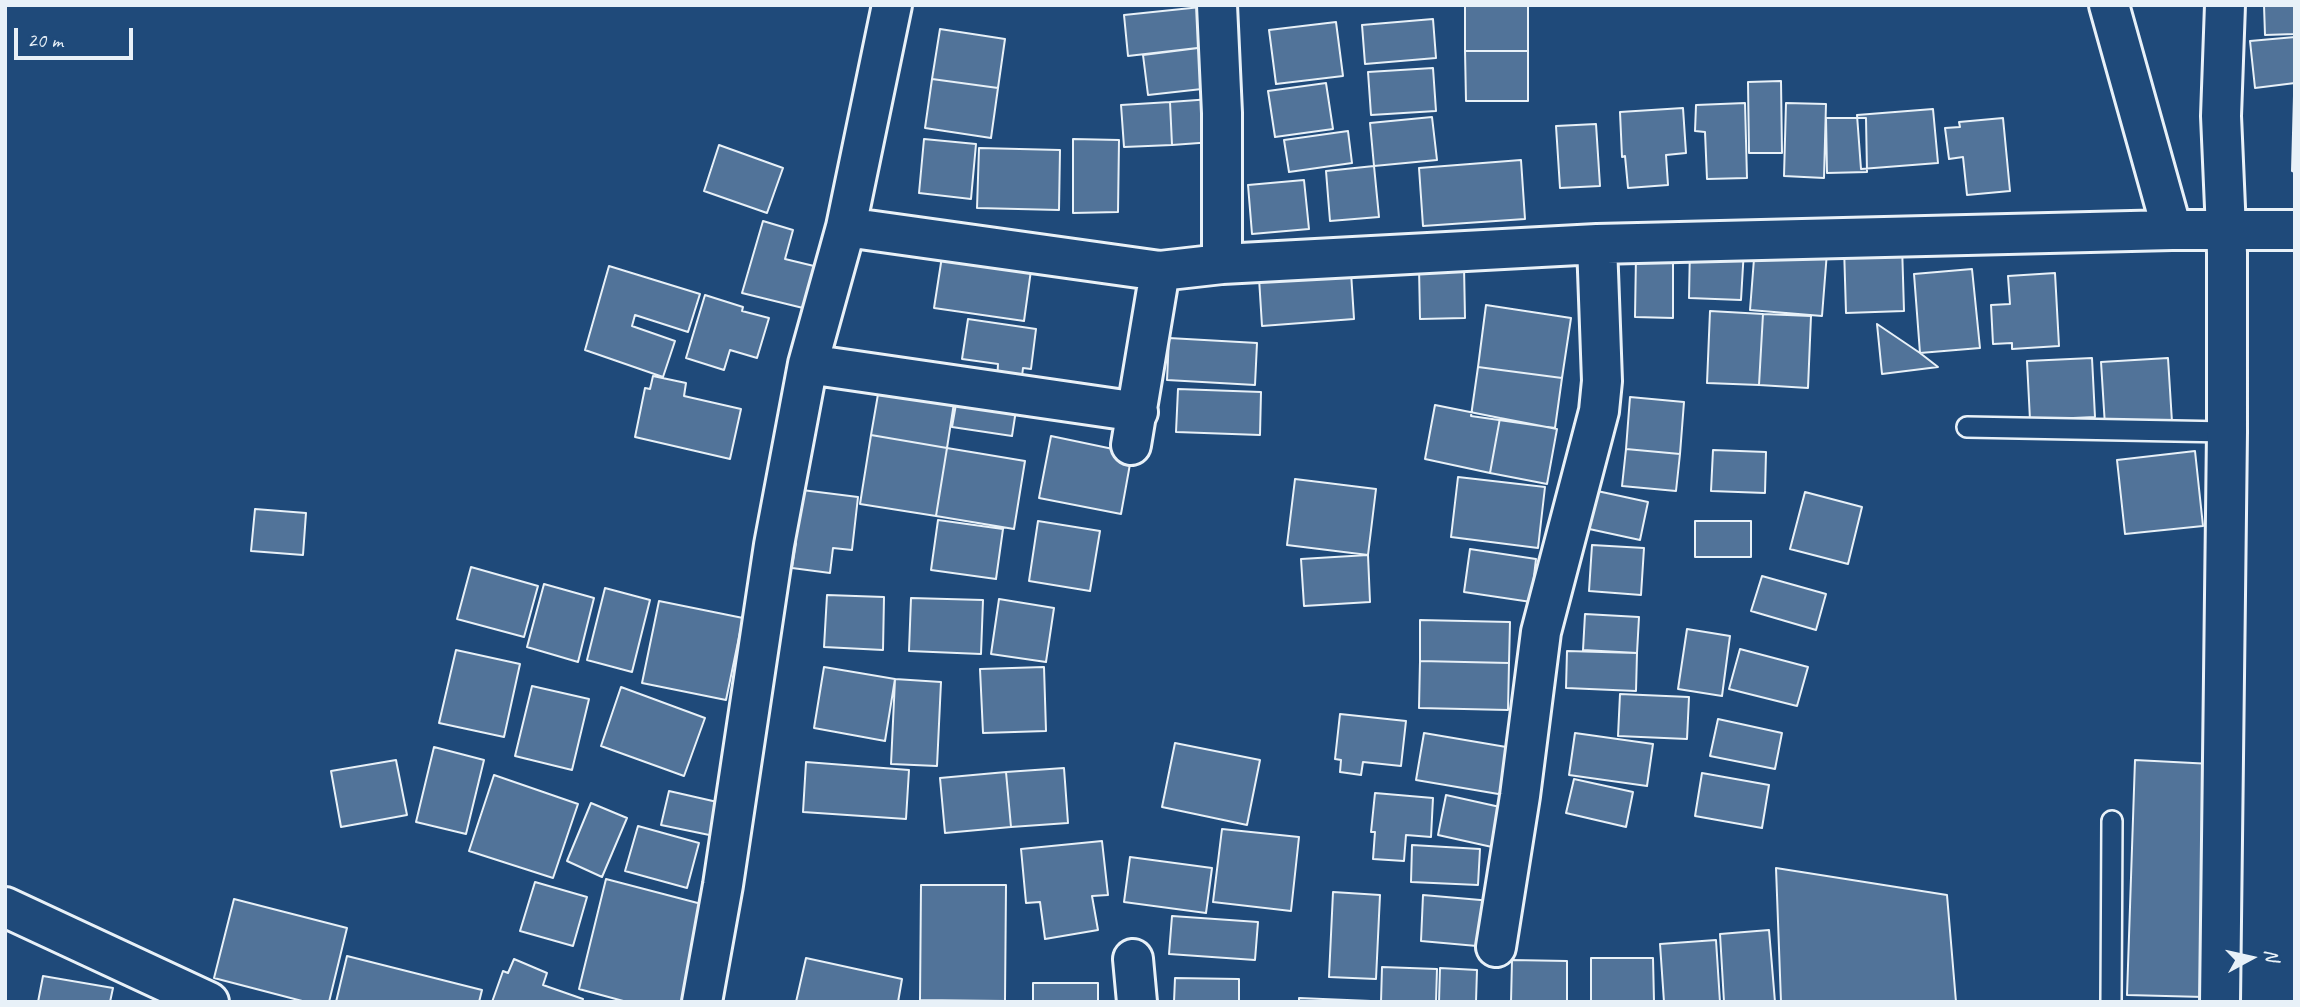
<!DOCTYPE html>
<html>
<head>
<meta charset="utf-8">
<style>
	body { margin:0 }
	#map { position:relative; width:2300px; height:1007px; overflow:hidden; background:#1f4a7a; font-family:Caveat,sans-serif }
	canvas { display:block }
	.frame { position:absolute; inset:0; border:7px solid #e8f1f8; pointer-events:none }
	.north { position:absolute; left:2216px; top:923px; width:70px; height:70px; -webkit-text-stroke:5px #1f4a7a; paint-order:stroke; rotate:82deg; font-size:19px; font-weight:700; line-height:28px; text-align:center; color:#e8f1f8 }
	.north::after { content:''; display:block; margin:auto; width:24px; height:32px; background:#e8f1f8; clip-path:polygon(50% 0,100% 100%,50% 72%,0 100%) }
	.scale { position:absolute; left:14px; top:28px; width:119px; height:32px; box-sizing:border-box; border:4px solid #e8f1f8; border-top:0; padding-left:9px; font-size:21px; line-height:24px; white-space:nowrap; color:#e8f1f8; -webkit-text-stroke:5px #1f4a7a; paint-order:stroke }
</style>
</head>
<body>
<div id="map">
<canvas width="2300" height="1007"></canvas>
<div class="frame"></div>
<div class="north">N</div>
<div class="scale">20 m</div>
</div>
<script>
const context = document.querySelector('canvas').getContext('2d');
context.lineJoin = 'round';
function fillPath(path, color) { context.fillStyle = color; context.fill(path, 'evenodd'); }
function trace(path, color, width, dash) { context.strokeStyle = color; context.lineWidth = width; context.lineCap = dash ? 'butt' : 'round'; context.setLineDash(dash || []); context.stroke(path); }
const building = new Path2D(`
	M1465,5H1528V51H1465Z
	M2264,5H2295V34L2265,35Z
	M1201,7L1206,47L1128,56L1124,15Z
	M1433,19L1436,58L1365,64L1362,25Z
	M1336,22L1343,76L1276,84L1269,30Z
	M940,29L1005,39L998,88L932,79Z
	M2295,37V83L2255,88L2250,41Z
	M1206,47L1211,88L1148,95L1143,55Z
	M1465,51H1528V101H1466Z
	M1433,68L1436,111L1371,115L1368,72Z
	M932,79L998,88L991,138L925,128Z
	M1781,81L1782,153H1749L1748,82Z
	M1326,83L1333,129L1275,137L1268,91Z
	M2294,96H2295V172L2292,171Z
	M1211,99L1213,142L1172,145L1170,102Z
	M1170,102L1172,145L1124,147L1121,105Z
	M1745,103L1747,178L1707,179L1705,132L1695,131L1696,105Z
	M1786,103L1826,104L1824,178L1784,176Z
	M1683,108L1686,153L1666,155L1668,185L1628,188L1625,156L1622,157L1620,112Z
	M1933,109L1938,163L1861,169L1857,115Z
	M1432,117L1437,160L1374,166L1370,123Z
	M1826,118H1866L1867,172L1827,173Z
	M2003,118L2010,191L1967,195L1963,157L1949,159L1945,128L1960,127L1959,122Z
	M1596,124L1600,186L1560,188L1556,126Z
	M1348,131L1352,163L1289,172L1284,140Z
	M924,139L976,144L971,199L919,193Z
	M1073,139L1119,140L1118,212L1073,213Z
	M719,145L783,168L767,213L704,191Z
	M979,148L1060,150L1059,210L977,208Z
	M1521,160L1525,219L1423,226L1419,168Z
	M1374,166L1379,217L1330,221L1326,171Z
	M1304,180L1309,229L1252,234L1248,185Z
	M763,221L793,230L785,259L814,266L803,308L742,293Z
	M1902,245L1904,311L1846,313L1844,247Z
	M1755,246L1827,252L1822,316L1750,310Z
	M1690,247L1744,249L1741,300L1689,298Z
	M943,250L1032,263L1024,321L934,308Z
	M1636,255L1673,256V318L1635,317Z
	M609,266L700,294L688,332L635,315L632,326L675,341L663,377L585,350Z
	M1464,266L1465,318L1420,319L1419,267Z
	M1972,269L1980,348L1920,353L1914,274Z
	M1351,272L1354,319L1262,326L1259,278Z
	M2055,273L2059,346L2012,349V343L1993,344L1991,305L2010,304L2008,276Z
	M705,295L743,307L742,311L769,318L757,358L730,350L724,370L686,358Z
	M1486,305L1571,318L1562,378L1478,367Z
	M1710,311L1763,314L1759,385L1707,383Z
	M1763,314L1811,316L1808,388L1759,385Z
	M968,319L1036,329L1031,369L1023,368L1021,385L997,382L998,364L962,359Z
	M1877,324L1920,353L1938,367L1882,374Z
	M1169,338L1257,343L1255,385L1167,380Z
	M2092,358L2095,417L2030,420L2027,361Z
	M2168,358L2172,422L2105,426L2101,362Z
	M1478,367L1562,378L1555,428L1471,416Z
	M653,376L686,383L684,396L741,409L730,459L635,437L645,388L650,389Z
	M881,377L956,390L947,448L871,435Z
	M959,387L1018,397L1012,436L952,427Z
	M1178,389L1261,392L1260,435L1176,432Z
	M1630,397L1684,402L1680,454L1626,449Z
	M1435,405L1500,418L1490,473L1425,459Z
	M1500,418L1557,429L1547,484L1490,473Z
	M871,435L947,448L936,516L860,504Z
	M1051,436L1132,453L1121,514L1039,498Z
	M947,448L1025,461L1014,529L936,516Z
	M1626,449L1680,454L1676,491L1622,486Z
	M1713,450L1766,452L1765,493L1711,491Z
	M2195,451L2203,526L2125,534L2117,460Z
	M1458,477L1545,487L1538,548L1451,537Z
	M1295,479L1376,489L1368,555L1287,545Z
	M786,488L858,497L852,550L833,548L830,573L792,568L796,543L780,541Z
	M1588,489L1648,502L1640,540L1580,527Z
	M1805,492L1862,507L1848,564L1790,549Z
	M255,509L306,513L303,555L251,551Z
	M938,520L1003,529L996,579L931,570Z
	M1038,521L1100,531L1090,591L1029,581Z
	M1695,521H1751V557H1695Z
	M1592,545L1644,548L1641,595L1589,591Z
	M1470,549L1536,559L1531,602L1464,592Z
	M1368,555L1370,602L1304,606L1301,559Z
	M471,567L538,586L524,637L457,619Z
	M1762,576L1826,594L1816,630L1751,611Z
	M544,584L594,598L578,662L527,647Z
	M605,588L650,600L632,672L587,660Z
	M827,595L884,597L883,650L824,647Z
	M911,598L983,600L981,654L909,651Z
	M999,599L1054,608L1046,662L991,654Z
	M659,601L743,618L726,700L642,683Z
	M1585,614L1639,617L1637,653L1583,650Z
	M1420,620L1510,622L1509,663L1420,661Z
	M1687,629L1730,636L1722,696L1678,689Z
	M1740,649L1808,667L1797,706L1729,689Z
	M456,650L520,664L504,737L439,723Z
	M1567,651L1637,653L1636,691L1566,688Z
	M1420,661L1509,663L1508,710L1419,708Z
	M824,667L895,679L885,741L814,728Z
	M1044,667L1046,731L983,733L980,669Z
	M895,679L941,682L937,766L891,764Z
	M532,686L589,699L572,770L515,756Z
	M621,687L705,718L684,776L601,746Z
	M1620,694L1689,697L1687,739L1618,736Z
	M1340,714L1406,721L1401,766L1363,762L1361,775L1340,772L1341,760L1335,759Z
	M1718,719L1782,733L1775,769L1710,756Z
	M1424,733L1518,749L1510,796L1416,780Z
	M1575,733L1653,744L1647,786L1569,775Z
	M1175,743L1260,760L1247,825L1162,807Z
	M434,747L484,760L466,834L416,822Z
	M396,760L407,815L341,827L331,771Z
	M2135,760L2212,764L2204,997L2127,995Z
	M806,762L909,770L906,819L803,812Z
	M1064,768L1068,823L1011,827L1006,772Z
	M1006,772L1011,827L945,833L940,778Z
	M1702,773L1769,785L1762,828L1695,816Z
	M494,775L578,804L553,878L469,851Z
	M1574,779L1633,792L1626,827L1566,813Z
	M669,791L726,804L719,837L661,825Z
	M1375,793L1433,798L1431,837L1406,835L1404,861L1373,859L1375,832H1371Z
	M1446,795L1500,807L1492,847L1438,835Z
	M591,803L627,818L602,877L567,861Z
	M638,826L699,843L687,888L625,871Z
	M1222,829L1299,837L1291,911L1213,902Z
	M1102,841L1108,895L1092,896L1098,930L1045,939L1040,902L1026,903L1021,849Z
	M1412,845L1480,849L1478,885L1411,882Z
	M1130,857L1212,868L1206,913L1124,902Z
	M1776,868L1947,895L1956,1002H1781Z
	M606,879L713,907L689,1002H627L579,989Z
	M535,882L587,897L573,946L520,931Z
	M921,885H1006L1005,1001L920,1000Z
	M1333,892L1380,895L1376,979L1329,977Z
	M1423,895L1492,901L1488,947L1421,941Z
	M234,899L347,928L329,1002H306L214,978Z
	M1172,916L1258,922L1255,960L1169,954Z
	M1769,930L1775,1002H1724L1720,934Z
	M1716,940L1720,1002H1664L1660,944Z
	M347,956L482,990L479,1002H336Z
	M806,958L902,979L898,1002H796Z
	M1591,958H1653L1654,1002H1591Z
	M514,959L547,973L543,985L583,999L582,1002H492L503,971L508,973Z
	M1512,960L1567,961V1002H1511Z
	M1382,967L1437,969L1436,1002H1381Z
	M1440,968L1477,970L1476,1002H1439Z
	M43,976L113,988L110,1002H38Z
	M1175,978L1239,979V1002H1174Z
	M1033,983H1098V1002H1033Z
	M1299,998L1371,1001V1002H1299Z`);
fillPath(building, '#517399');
trace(building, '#e8f1f8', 2);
const service = new Path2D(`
	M1967,427L2227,432
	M2111,1002L2112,821`);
const minor = new Path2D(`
	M1217,5L1222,113V264
	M2109,5L2172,230
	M846,227L1160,271L1222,264L1597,244L2172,230H2295
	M808,364L1138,412
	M1131,445L1160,271
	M5,907L209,1002
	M1496,947L1520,796L1541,632L1599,411L1602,381L1597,244
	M1133,959L1137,1002
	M702,1002L723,885L774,545L808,364L846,227L892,5
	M2220,1002L2227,432V253L2221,116L2225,5`);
trace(service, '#e8f1f8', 24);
trace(minor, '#e8f1f8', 44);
trace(service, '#1f4a7a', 19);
trace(minor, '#1f4a7a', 38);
</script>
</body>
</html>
